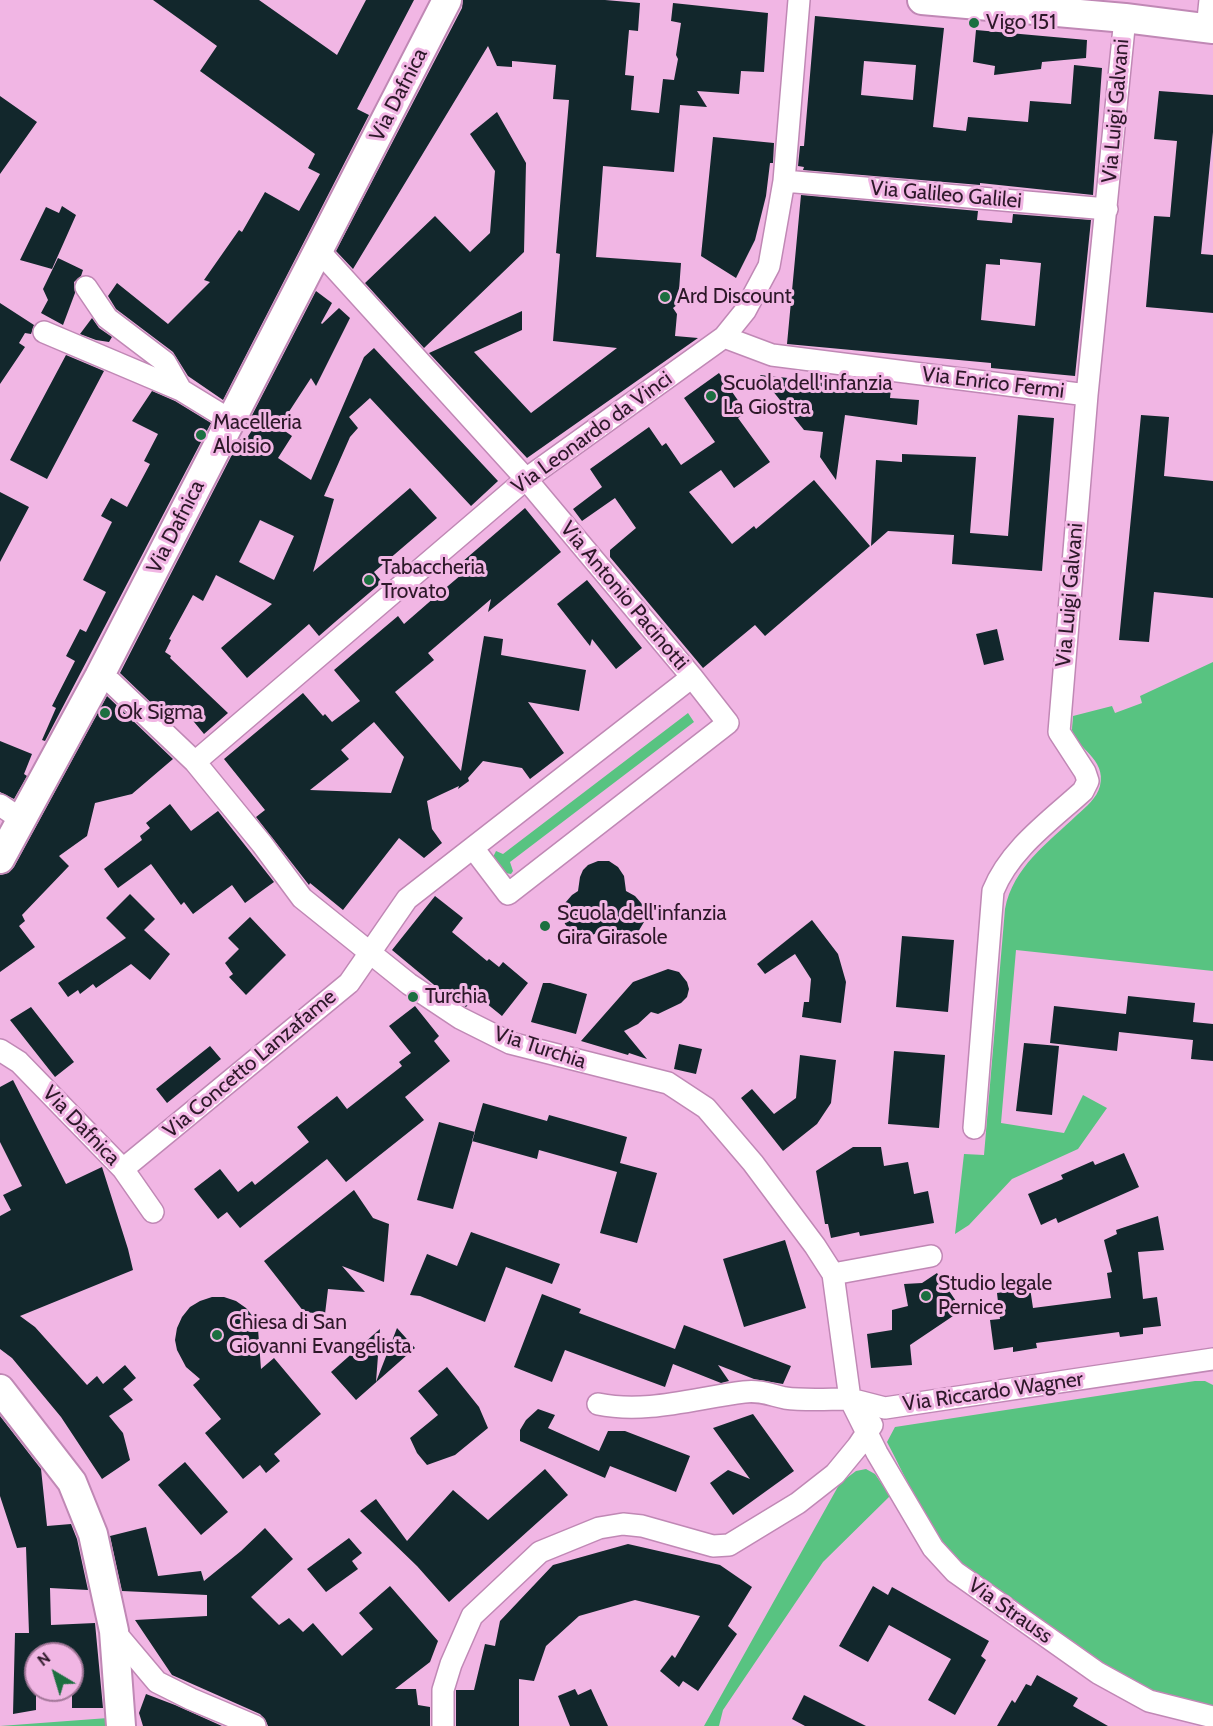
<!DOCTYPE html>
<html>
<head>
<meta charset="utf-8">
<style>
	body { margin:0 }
	#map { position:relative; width:1213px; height:1726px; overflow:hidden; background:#f1b6e4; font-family:Cabin,sans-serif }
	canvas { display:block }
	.north { position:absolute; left:24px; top:1642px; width:60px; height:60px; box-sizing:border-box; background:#f1b6e4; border:2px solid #a37799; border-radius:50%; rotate:322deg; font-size:16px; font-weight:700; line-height:24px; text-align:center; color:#2d1829 }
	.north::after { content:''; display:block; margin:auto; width:21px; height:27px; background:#1c6f40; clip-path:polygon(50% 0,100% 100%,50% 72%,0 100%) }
</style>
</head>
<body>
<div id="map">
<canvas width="1213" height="1726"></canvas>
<div class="north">N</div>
</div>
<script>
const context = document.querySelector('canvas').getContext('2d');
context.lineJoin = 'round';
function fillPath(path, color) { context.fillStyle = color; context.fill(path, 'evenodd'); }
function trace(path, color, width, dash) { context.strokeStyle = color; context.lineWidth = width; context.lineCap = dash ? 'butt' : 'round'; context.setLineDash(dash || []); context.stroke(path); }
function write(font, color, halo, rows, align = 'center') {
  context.font = font + ' Cabin,sans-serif'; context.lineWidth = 6; context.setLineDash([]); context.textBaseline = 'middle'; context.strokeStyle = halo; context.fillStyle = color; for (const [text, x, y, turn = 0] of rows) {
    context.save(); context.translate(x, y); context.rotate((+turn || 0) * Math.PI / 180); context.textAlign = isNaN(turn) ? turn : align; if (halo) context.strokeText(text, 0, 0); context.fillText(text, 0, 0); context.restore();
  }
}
fillPath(new Path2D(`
	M1213,662V971L1016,950L1001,1123L1064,1133L1083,1095L1107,1108L1078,1149L1012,1179L969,1225L955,1234L964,1154L984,1155L1005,909C1013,867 1048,843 1077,815C1086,807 1097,798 1100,786C1107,758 1075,748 1072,730C1072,726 1073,720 1073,716L1112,706L1115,713L1142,703L1140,696Z
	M688,713L694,722L510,862L513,871L511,874L505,873L492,859L496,851L503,854Z
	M1195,1381H1205L1213,1385V1705L1206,1707L1150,1690L1124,1679L964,1568C930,1532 910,1486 887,1442L895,1427Z
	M866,1469L875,1474L890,1496L823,1562L723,1710L719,1726H704L840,1483L856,1471Z
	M108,1718V1726H0Z`), '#58c381');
fillPath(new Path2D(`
	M153,0H259L337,55L366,0H414L357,109L369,115L223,400L188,376L173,352L116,309L108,296L117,283L168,324L210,282L204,280L239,230L242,232L265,192L299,211L320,174L308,168L315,154L200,71L217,46Z
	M463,0H605L640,3L638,31L629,30L625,75L634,76L631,110L659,113L663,79L674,80L678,59L676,55L681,23L671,21L673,3L768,13L764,72L741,71L739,94L697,91L707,107L680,105L674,172L603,166L596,257L681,263L678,304L673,308L677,314L675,336L698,338L527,458L429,353L522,311V330L474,352L531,413L617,348L553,341L560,254L556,253L569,100L553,99L556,65L512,61V67L497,66L488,46L353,269L336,251L462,8Z
	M815,16L944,28L933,127L966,131L968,117L1028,122L1030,101L1071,104L1074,65L1102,68L1093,195L980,183V185L803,170L804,167L798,166L800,146H804ZM864,61L916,65L913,100L861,95Z
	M976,30L1087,40L1086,58L1042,62L1041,69L994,75L995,66L973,62Z
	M1159,91L1213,95V132L1201,254L1213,255V313L1146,307L1154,216L1170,217L1177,141L1154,139Z
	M0,96L37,122L0,174Z
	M497,112L526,163L524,252L424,348L365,283L435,216L470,252L490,233L495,171L470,134Z
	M713,137L774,143L773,163H770L766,196L755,240L736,278L701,256Z
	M801,195L978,211L977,220L1012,223L1013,214L1091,220L1075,376L991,368V363L787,344ZM1000,259L1041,263L1035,326L981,320L986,264L1000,265Z
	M62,206L76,215L52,269L20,260L46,207L59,213Z
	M58,258L83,270L81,276L74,282L75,293L63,325L41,313L48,300L43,289Z
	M316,291L332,303L321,323L322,324L339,308L350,318L316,386L311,378L279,427L292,436L278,458L311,480L364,357L374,348L498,481L471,506L370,398L349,417L358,428L350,437L324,496L334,499L313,572L410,488L437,518L374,572L382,582L335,622L319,636L309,624L247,678L221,648L272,604L216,575L203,601L193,595L169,639L171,640L165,652L171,656L170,658L228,713L204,734L180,705L165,716L120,673L240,439L244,442L253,429L247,425ZM260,520L294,536L274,580L239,562Z
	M0,303L34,325L31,334L25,333L19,343L25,347L0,384Z
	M92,318L99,328L112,337L109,342L96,340L80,334Z
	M66,355L104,371L47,479L10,460Z
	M719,373L746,412L738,418L770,462L734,488L721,470L689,492L732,544L754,526L756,529L814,480L870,546L765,636L755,625L703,668L610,557V550L636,528L615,498L582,521L573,509L602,487L590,469L649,427L662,446L666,443L681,465L715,442L684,398Z
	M760,375L891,389L890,398L919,400L917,425L845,415L836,480L820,457L823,432L804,430Z
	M152,391L175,401L211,423L45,741L42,740L56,708L52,706L75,661L66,656L80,629L86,632L106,592L83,580L112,522L101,516L111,498L127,507L150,464L144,461L158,434L132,421Z
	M1018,415L1054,418L1042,571L952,564L954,535L888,531L871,546L876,460L902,462V454L976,457L970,533L1008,536Z
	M1141,415L1169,417L1164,476L1213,481V598L1154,592L1149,642L1119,640Z
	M0,492L29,507L0,562Z
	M525,508L561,552L488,612L491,599L428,653L434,660L395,692L461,771L484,636L503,639L501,655L586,670L579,711L528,702L564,753L530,779L522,768L483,761L468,778L469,781L458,789L459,786L427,801L432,829L442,843L424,858L399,838L343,910L310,883L309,885L256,817L265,810L224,759L303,693L323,716L325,714L332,722L360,701L334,670L398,616L404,624L435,597L468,569L462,562ZM374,722L404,757L391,793L310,790L349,759L341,750Z
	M587,580L642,648L616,669L592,639L590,646L557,604Z
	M997,629L1004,660L984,665L976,634Z
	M107,696L173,759L132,794L95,803L87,836L59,856L69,866L22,915L25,921L19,926L35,947L0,972V875L8,873L14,867Z
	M0,741L32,754L24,774L27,776L14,799L0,792Z
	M170,804L191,831L218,811L274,882L245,903L232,885L193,914L184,902L181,905L151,864L118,888L104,869L142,840L140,836L150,828L146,823Z
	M598,861H609L618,867L624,876L626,891L635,896L642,904L645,912L644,922L638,932L629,937H615L603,931L589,936H579L572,932L565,924L562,913L565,903L572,895L578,891L580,877L583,870L588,865Z
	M130,894L155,919L144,930L170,954L150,980L131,964L96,988L93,984L80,994L78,990L68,997L58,983L126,938L106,918Z
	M435,896L463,918L452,932L487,961L489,959L499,967L503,962L528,983L502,1016L476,995L466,1007L439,989L392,950Z
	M250,917L286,955L246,995L229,977L233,974L225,963L239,949L228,938Z
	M812,920L838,954L846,982L841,1023L802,1017L804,1002H809L811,979L795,954L765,974L757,964Z
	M902,936L954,940L948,1012L896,1007Z
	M668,969L679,972L687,982L689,989L687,997L681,1003L658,1014L651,1012L638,1024L624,1031L647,1059L629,1053L628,1055L581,1041L633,982Z
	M543,983H550L587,994L576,1034L531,1022Z
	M1128,996L1195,1003L1193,1022L1213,1024V1061L1191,1059L1193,1040L1119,1032L1117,1051L1050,1043L1054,1006L1126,1014Z
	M415,1006L439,1036L434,1041L450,1061L405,1097L424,1120L346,1182L327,1159L240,1228L227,1212L218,1219L194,1189L220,1169L238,1192L252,1181L255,1185L309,1142L297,1127L337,1096L347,1109L402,1066L399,1062L411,1053L389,1026Z
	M31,1007L74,1062L55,1077L10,1020Z
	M1024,1043L1059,1046L1052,1115L1016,1111Z
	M679,1044L702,1049L696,1074L674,1069Z
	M210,1046L221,1059L167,1103L156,1089Z
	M894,1051L945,1055L939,1128L888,1124Z
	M800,1055L836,1060L831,1103L817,1124L783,1151L741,1098L752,1089L774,1114L796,1098Z
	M13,1080L66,1184L102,1167L128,1249L133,1270L20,1316L35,1327L87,1385L97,1376L103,1384L125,1365L136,1378L123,1389L133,1400L109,1416L123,1433L130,1460L102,1479L61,1417L12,1358L0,1349V1216L11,1210L3,1195L22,1186L0,1142V1087Z
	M483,1103L547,1121L549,1115L627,1137L620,1163L657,1173L637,1243L600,1233L617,1172L539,1150L537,1159L472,1141Z
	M439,1122L475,1132L453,1209L417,1200Z
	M853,1147H881L884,1166L908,1162L914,1194L928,1191L934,1223L860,1236L859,1232L831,1238L828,1224H825L816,1171Z
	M1124,1153L1139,1187L1058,1223L1056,1218L1041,1225L1028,1194L1063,1179L1061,1175L1093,1161L1095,1165Z
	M354,1190L373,1218L389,1224L384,1282L342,1266L365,1292L328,1289L325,1314L304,1312L264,1261Z
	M1158,1216L1164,1250L1138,1252L1143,1299L1157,1297L1161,1326L1143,1328V1334L1120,1337L1119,1332L1036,1343L1037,1348L1013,1352V1347L994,1350L990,1320L1000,1319L997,1293L1011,1291L1010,1284L1029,1281L1033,1308L1111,1298L1107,1273L1112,1272L1104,1240L1117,1234L1116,1230Z
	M471,1232L560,1264L552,1284L506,1267L485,1322L420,1296L410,1295L427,1254L457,1266Z
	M785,1240L806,1308L744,1327L723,1259Z
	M937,1273L962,1310L910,1345L912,1365L871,1368L867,1334L892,1330V1310L908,1306L904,1284L922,1283Z
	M542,1294L581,1309L579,1313L675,1349L684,1325L791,1366L783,1384L754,1379L718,1365L729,1381L721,1383L673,1364L665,1387L565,1350L552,1382L514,1367Z
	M212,1297H224L236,1301L246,1308L254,1318L258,1329L261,1369L274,1358L321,1414L274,1454L280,1461L266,1473L260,1465L243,1479L205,1433L221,1419L193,1385L200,1379L186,1367L177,1350L175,1340L177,1328L182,1317L190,1307L200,1301Z
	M397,1328L415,1348L356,1400L331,1372L380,1329L376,1382Z
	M447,1367L479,1407L488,1428L455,1455L427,1465L417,1453L410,1438L438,1415L418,1391Z
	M538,1409L555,1415L548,1428L599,1451L608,1431H625L690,1456L676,1492L610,1466L605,1478L520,1441V1430L526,1420Z
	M753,1414L794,1471L733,1515L710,1483L728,1470L750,1479L713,1428Z
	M0,1416L41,1469L47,1526L71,1524L77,1539L88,1590L50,1588L51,1625L95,1623L103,1708H72V1654H36V1710L13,1714L15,1633H29L26,1547L17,1548L0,1496Z
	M185,1462L228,1512L201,1535L158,1485Z
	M545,1469L568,1495L449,1602L417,1566L360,1511L376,1499L407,1541L453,1490L488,1520Z
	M146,1527L158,1576L201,1571L204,1581L241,1551L265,1528L293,1559L251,1597L279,1625L289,1618L303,1632L313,1623L342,1656L373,1629L359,1613L390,1586L438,1641L430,1662L395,1689H416L418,1705L430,1707V1726H268L265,1719L260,1714L172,1675L135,1620L207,1616V1595L122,1591L110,1536Z
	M349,1538L362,1553L352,1561L358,1569L326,1592L307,1569Z
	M628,1544L720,1565L752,1587L728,1626L737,1634L698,1691L683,1681L679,1687L660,1671L672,1655L675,1658L700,1616L635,1600L579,1616L546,1646L534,1681L519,1679V1726H456V1690H474L485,1644L495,1646L500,1621L553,1565Z
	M873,1586L888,1595L892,1587L989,1641L981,1656L986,1660L955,1715L928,1700L951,1659L889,1625L868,1662L839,1646Z
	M1037,1675L1078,1698L1073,1706L1108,1726H997L1012,1700L1015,1703L1026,1684L1031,1686Z
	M575,1689L578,1695L591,1689L608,1726H570L558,1696Z
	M146,1694L175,1705L222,1726H143L139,1713Z
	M804,1695L866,1726H805L792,1719Z`), '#12272c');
const street = new Path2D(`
	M1207,29L1210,0
	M784,181L1107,209
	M86,287L107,318L165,362L181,390
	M44,332L181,390L230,420
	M724,337L772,355L1087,395
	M99,677L112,683L195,762L262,844L302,898L409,984L460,1018L510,1043L668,1083L706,1108L753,1163L815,1246L833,1274L850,1399L885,1408L1213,1359
	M195,762L526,479L724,337L745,311L769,266L784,181L799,0
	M0,805L22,820
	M473,848L508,894L728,723L692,677
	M0,1050L19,1062L123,1169L153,1212
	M974,1128L993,891C1010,849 1050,821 1083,791L1088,781L1085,772L1059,732L1087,395L1125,18
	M123,1169L349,983L407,899L692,677L526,479L319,251
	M833,1274L931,1256
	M598,1404C647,1414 695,1398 744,1392C760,1390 771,1395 785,1398C806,1401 829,1399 850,1399L877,1453L933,1548L955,1572L1098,1673L1149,1701L1213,1717
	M114,1631L157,1682L191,1699L255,1726
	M443,1726V1690L451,1664L472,1616L540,1552L599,1528L623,1524L642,1526L713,1546L729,1545L798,1503L835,1474L858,1446L872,1425`);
const secondary = new Path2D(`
	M922,0L1125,18L1213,29
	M0,859L99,677L447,0
	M0,1389L72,1482L93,1534L114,1631L121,1726`);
trace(street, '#c088b5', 24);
trace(secondary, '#c088b5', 32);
trace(street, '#fff', 21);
trace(secondary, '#fff', 28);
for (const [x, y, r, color] of [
	[974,23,6,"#1c6f40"],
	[665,297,6,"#1c6f40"],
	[711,396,6,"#1c6f40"],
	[201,435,6,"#1c6f40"],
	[369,580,6,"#1c6f40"],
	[105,713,6,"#1c6f40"],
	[545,926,6,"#1c6f40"],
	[413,997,6,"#1c6f40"],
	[926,1296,6,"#1c6f40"],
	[217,1335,6,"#1c6f40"]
]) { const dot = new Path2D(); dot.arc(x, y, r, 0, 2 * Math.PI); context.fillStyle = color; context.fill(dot); trace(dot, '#f1b6e4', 2); }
write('21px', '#2d1829', '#f1b6e4', [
	["Vigo 151",986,23],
	["Ard Discount",677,297],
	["Scuola dell'infanzia",723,384],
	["La Giostra",723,408],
	["Macelleria",213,423],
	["Aloisio",213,447],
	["Tabaccheria",381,568],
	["Trovato",381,592],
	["Ok Sigma",117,713],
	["Scuola dell'infanzia",557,914],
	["Gira Girasole",557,938],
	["Turchia",425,997],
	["Studio legale",938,1284],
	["Pernice",938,1308],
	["Chiesa di San",229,1323],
	["Giovanni Evangelista",229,1347]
], 'left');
write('21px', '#2d1829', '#f1b6e4', [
	["Via Dafnica",399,95,-63],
	["Via Luigi Galvani",1116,111,-85],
	["Via Galileo Galilei",946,195,5],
	["Via Enrico Fermi",993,383,7],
	["Via Leonardo da Vinci",592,433,-36],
	["Via Dafnica",176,527,-63],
	["Via Luigi Galvani",1070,595,-85],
	["Via Antonio Pacinotti",624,596,50],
	["Via Turchia",540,1048,18],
	["Via Concetto Lanzafame",250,1064,-40],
	["Via Dafnica",81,1126,46],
	["Via Riccardo Wagner",993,1392,-8],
	["Via Strauss",1010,1611,35]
]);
</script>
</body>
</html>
